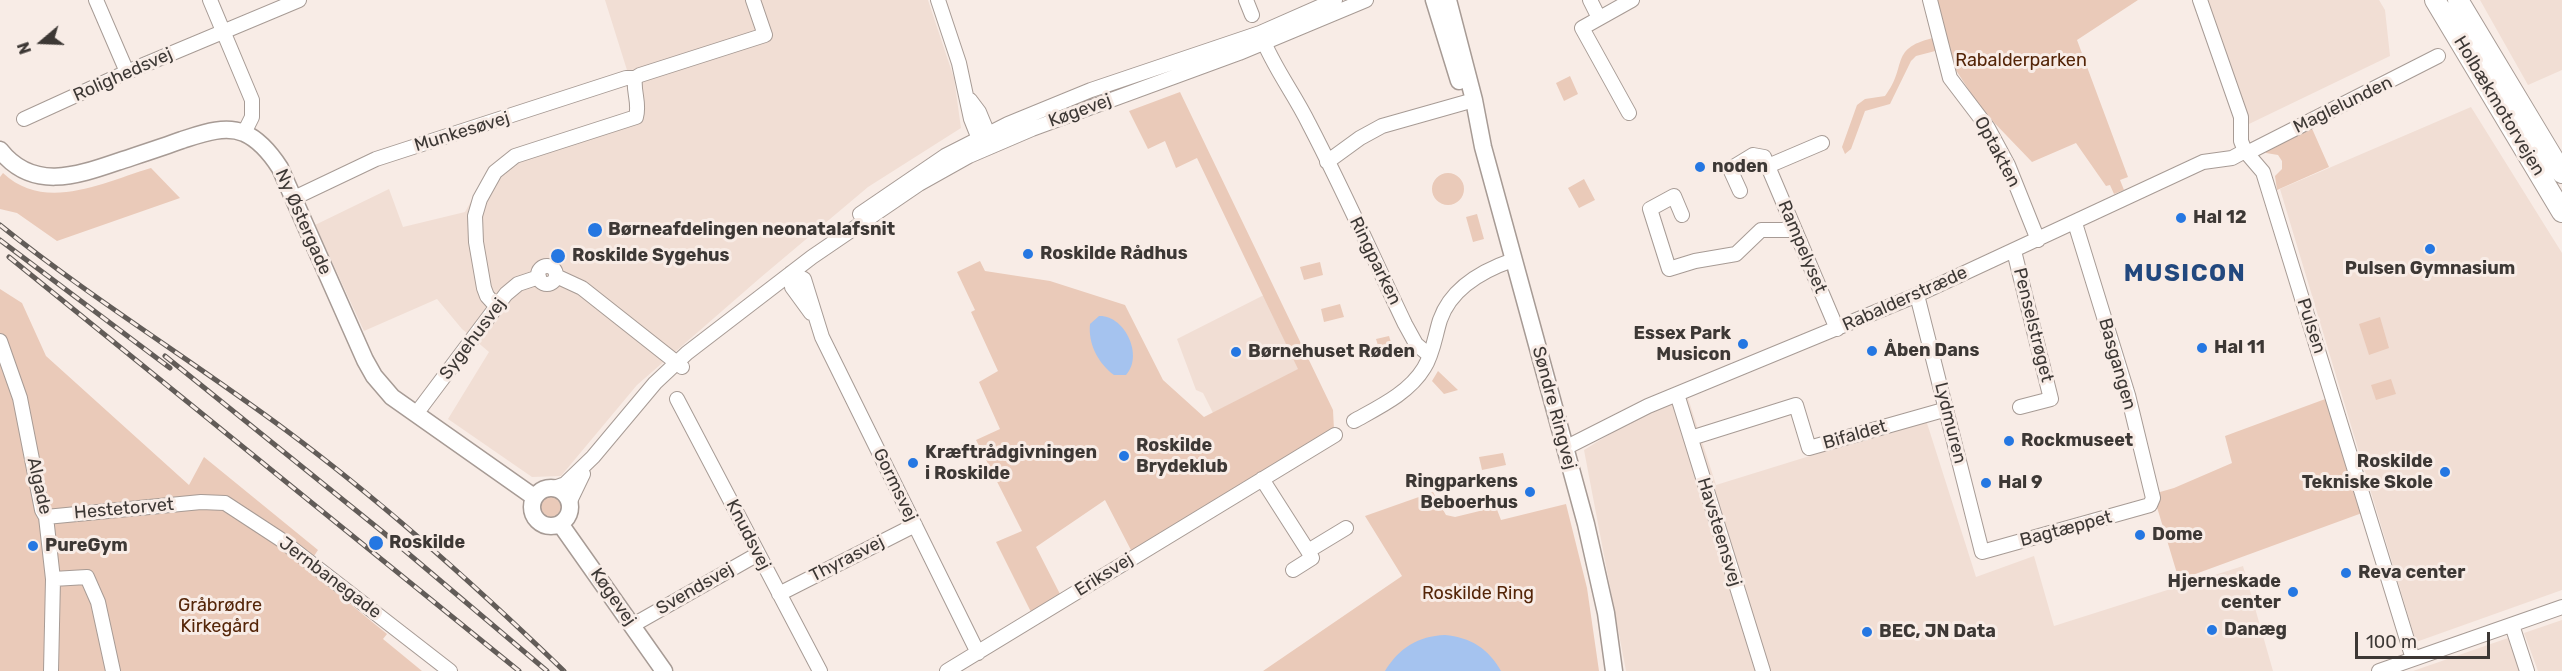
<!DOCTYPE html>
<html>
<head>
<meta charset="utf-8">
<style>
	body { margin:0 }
	#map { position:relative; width:2562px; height:671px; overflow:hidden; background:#f8ece6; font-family:Rubik,sans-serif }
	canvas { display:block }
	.north { position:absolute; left:12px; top:12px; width:60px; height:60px; -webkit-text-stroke:4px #f8ece6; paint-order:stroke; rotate:251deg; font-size:16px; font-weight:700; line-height:24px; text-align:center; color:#3d3835 }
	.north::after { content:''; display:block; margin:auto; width:21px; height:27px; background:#3d3835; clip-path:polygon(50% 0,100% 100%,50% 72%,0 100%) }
	.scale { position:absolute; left:2355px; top:632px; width:135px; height:27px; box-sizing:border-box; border:3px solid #3d3835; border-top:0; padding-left:8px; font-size:18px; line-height:21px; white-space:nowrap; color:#3d3835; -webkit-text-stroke:4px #f8ece6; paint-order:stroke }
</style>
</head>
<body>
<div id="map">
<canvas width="2562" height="671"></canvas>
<div class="north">N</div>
<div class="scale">100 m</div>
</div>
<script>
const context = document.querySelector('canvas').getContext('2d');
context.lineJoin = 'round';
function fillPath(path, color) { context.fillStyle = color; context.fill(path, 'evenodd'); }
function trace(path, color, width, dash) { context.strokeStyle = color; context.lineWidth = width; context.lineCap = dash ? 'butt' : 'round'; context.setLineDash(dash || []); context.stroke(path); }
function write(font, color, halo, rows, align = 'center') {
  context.font = font + ' Rubik,sans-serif'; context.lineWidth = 6; context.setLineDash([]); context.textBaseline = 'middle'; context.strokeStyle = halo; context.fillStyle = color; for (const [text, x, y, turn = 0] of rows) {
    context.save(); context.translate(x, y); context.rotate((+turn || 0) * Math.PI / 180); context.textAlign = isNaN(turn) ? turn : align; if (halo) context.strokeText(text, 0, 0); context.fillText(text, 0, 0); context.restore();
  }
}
fillPath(new Path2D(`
	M605,0H928L954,78L961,128L868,187L760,278L637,385L561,476L532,477L448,419L489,352L462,329L437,299L364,331L315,225L389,189L403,227L465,212L487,173L502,156L627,115L637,102Z
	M2204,0H2379L2385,10L2390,56L2249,124Z
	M2480,0H2562V70L2528,85Z
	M2471,107L2562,253V590L2416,642L2280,189Z
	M1264,295L1299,369L1213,413L1203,393L1196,390L1177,339Z
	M1688,398L1716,485L1926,420L1976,577L2034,556L2054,626L2243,566L2273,671H1626L1584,450L1631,421Z
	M2562,620V671H2538L2524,633Z
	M2508,638L2520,671H2413Z`), '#f1ded4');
fillPath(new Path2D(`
	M1937,0H2138L2077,40L2128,177L2120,180L2124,190L2114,194L2110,185L2106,186L2076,143L2032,162L1982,110L1946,55Z
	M1937,37L1939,50L1916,56L1911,61L1890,104L1865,111L1851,149L1845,154L1842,147L1857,105L1865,99L1885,96C1909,65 1887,48 1937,37Z
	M1570,76L1578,94L1564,101L1556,83Z
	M1180,92L1333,410L1334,430L1132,552L1105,500L1036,547L1061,596L1032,614L996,542L1022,531L976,440L1000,429L979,382L998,371L971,312L975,310L957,272L980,261L985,271L1050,281L1125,305L1163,380L1204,417L1298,369L1197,158L1176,168L1165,141L1148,149L1129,111Z
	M2310,124L2329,167L2277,190L2275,176L2282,169V161L2278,155L2266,153L2264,147Z
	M151,168L180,198L57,241L17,213L0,209V177L3,173C45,213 104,182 151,168Z
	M1432 189a16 16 0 1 1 32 0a16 16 0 1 1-32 0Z
	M1584,179L1595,200L1579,208L1568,188Z
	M1477,214L1484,239L1473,242L1466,217Z
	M1320,262L1323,275L1304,280L1300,267Z
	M0,289L22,303L46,356L189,485L204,457L318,550L304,571L306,568L387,634L383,639L422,671H0Z
	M1340,304L1344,317L1324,322L1321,309Z
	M2380,317L2389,348L2369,355L2359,324Z
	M1389,336L1394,352L1381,355L1376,339Z
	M1438,371L1458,390L1444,394L1432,381Z
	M2391,379L2396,394L2376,400L2371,385Z
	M2328,398L2362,513L2179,580L2153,494L2174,488L2232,463L2225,436Z
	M1503,453L1506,465L1482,470L1479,457Z
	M1433,492L1446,515L1455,517L1496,507L1501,520L1566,504L1587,588L1599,671H1263L1402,576L1365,516Z
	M538 508a13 13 0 1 1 26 0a13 13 0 1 1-26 0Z`), '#eacab9');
fillPath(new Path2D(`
	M1099,316C1125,315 1144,356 1126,375H1114C1098,363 1088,344 1090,324Z
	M1445,635C1470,637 1489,649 1501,671H1385C1399,648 1418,636 1445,635Z`), '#a5c3ef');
const minor = new Path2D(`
	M96,0L127,72
	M210,0L252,100V117L244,133
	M938,0L959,63L971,119L981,144
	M1246,0L1252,15
	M1590,0L1599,18
	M1930,0L1950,78L1988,128L2008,165L2038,240
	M2200,0L2241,117V141L2245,151L2263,172L2413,659
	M1261,35C1273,67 1294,93 1309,124C1343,189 1373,257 1405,324L1416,344L1429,355
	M970,100L979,112L991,141
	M1629,113L1582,28L1632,0
	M24,119L127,72L299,0
	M2247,153L2438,56
	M1327,162L1360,138L1382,126L1474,100
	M1768,166L1822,143
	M1740,191L1730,169L1753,155L1764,157L1837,329
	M294,198L376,159L626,78H635
	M860,214L945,156L1008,124L1091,90L1260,33L1335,0
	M1682,215L1674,196L1650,209L1669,269L1695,261L1736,254L1761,230H1795
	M2014,251L2051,399L2020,407
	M538 275a9 9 0 1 1 18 0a9 9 0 1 1-18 0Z
	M791,273L804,279L822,337L978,653
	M791,273L792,287L811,313
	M556,276L582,288L682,367
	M1917,295L1982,552L2150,505L2153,498L2128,395L2075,223
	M497,307L487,296L484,288L476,242L475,216L480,199L495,172L515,156L636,117C640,103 633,92 635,78L640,75L765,35L753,0
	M0,341L20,398L42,510L46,517L53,579L51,671
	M1677,394L1763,671
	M677,399L820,671
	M416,414L506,294L518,284L539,277
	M1354,421C1379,407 1409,393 1424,368C1433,354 1435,336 1440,320C1451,288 1484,270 1513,260
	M1691,438L1796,405L1809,448L1947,409
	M1565,448L1648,406L1917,295L2203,162L2232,158L2245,151
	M1262,479L1308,551L1346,528
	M554,488L565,484L593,457L655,383L687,353L812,257L919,184L969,156L1032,129L1239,53L1366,0
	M570,501L583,474
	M46,517L201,502L225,503L280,539L450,671
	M1293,570L1312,558L1308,551
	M53,579L87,577L98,602L113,671
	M779,594L915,525
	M633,625L758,554
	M2512,625L2527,671
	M947,671L1335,435
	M2379,671L2562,607`);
const major = new Path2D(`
	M1434,0L1459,81
	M1448,0L1474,100L1483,147L1586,524L1606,613L1614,671
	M0,150C32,191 76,176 117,162C138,155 160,148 182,140C201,134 224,125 244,133C260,140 271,154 280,168L365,360L374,376L392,397L534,497
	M532 507a19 19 0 1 1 38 0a19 19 0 1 1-38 0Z
	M561,525L664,671`);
const highway = new Path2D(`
	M2435,0L2562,212
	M2458,0L2562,173`);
trace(minor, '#a79b95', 16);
trace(major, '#a79b95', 19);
trace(highway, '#a79b95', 22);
trace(minor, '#fff', 14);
trace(major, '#fff', 16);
trace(highway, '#fff', 20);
const rail = new Path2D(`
	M0,225C92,299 193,361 287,431C385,504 476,586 564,671
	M0,240L170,368
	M9,257L519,671
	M165,356L384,533L547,671`);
trace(rail, '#625c58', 5);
trace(rail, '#f8ece6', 3, [9]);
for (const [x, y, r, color] of [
	[1700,167,6,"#2577e2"],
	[2181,218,6,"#2577e2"],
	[595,230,8,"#2577e2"],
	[2430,249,6,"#2577e2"],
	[1028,254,6,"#2577e2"],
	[558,256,8,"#2577e2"],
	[1743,344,6,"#2577e2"],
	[2202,348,6,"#2577e2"],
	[1872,351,6,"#2577e2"],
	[1236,352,6,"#2577e2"],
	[2009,441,6,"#2577e2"],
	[1124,456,6,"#2577e2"],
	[913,463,6,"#2577e2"],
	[2445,472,6,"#2577e2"],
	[1986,483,6,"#2577e2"],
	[1530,492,6,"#2577e2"],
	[2140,535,6,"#2577e2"],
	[376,543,8,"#2577e2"],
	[33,546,6,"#2577e2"],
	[2346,573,6,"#2577e2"],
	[2293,592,6,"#2577e2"],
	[2212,630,6,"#2577e2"],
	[1867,632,6,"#2577e2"]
]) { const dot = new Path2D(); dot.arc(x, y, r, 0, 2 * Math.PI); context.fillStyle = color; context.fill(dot); trace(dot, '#f8ece6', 2); }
write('18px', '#542508', '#f8ece6', [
	["Rabalderparken",2021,61],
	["Roskilde Ring",1478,594],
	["Gråbrødre",220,606],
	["Kirkegård",220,627]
]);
write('18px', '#3d3835', '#f8ece6', [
	["Rolighedsvej",123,75,-24],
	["Maglelunden",2343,105,-26],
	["Holbækmotorvejen",2499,106,59],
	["Køgevej",1080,111,-20],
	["Munkesøvej",462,132,-17],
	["Optakten",1997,152,62],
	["Ny Østergade",303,222,66],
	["Rampelyset",1802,247,67],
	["Ringparken",1375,261,64],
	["Rabalderstræde",1905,299,-24],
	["Penselstrøget",2033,325,76],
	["Pulsen",2311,326,72],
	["Sygehusvej",473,339,-53],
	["Basgangen",2117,364,74],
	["Søndre Ringvej",1554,408,75],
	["Lydmuren",1950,423,76],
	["Bifaldet",1855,435,-16],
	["Gormsvej",895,485,64],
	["Algade",39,486,77],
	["Hestetorvet",124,509,-5],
	["Bagtæppet",2066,529,-15],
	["Havsteensvej",1719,532,73],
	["Knudsvej",748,535,63],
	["Thyrasvej",847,559,-27],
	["Eriksvej",1104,575,-32],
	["Jernbanegade",330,578,37],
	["Svendsvej",695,589,-30],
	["Køgevej",613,597,55]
]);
write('bold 18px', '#3d3835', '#f8ece6', [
	["noden",1712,167],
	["Hal 12",2193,218],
	["Børneafdelingen neonatalafsnit",608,230],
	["Roskilde Rådhus",1040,254],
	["Roskilde Sygehus",572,256],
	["Pulsen Gymnasium",2430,269,"center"],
	["Essex Park",1731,334,"right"],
	["Musicon",1731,355,"right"],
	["Hal 11",2214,348],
	["Åben Dans",1884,351],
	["Børnehuset Røden",1248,352],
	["Rockmuseet",2021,441],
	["Roskilde",1136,446],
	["Brydeklub",1136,467],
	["Kræftrådgivningen",925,453],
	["i Roskilde",925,474],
	["Roskilde",2433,462,"right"],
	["Tekniske Skole",2433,483,"right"],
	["Ringparkens",1518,482,"right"],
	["Beboerhus",1518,503,"right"],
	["Hal 9",1998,483],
	["Dome",2152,535],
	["Roskilde",389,543],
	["PureGym",45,546],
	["Reva center",2358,573],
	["Hjerneskade",2281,582,"right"],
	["center",2281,603,"right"],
	["Danæg",2224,630],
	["BEC, JN Data",1879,632]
], 'left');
context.letterSpacing = '1.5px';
write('bold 24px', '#22487e', '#f8ece6', [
	["MUSICON",2185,274]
]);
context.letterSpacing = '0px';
</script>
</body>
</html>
